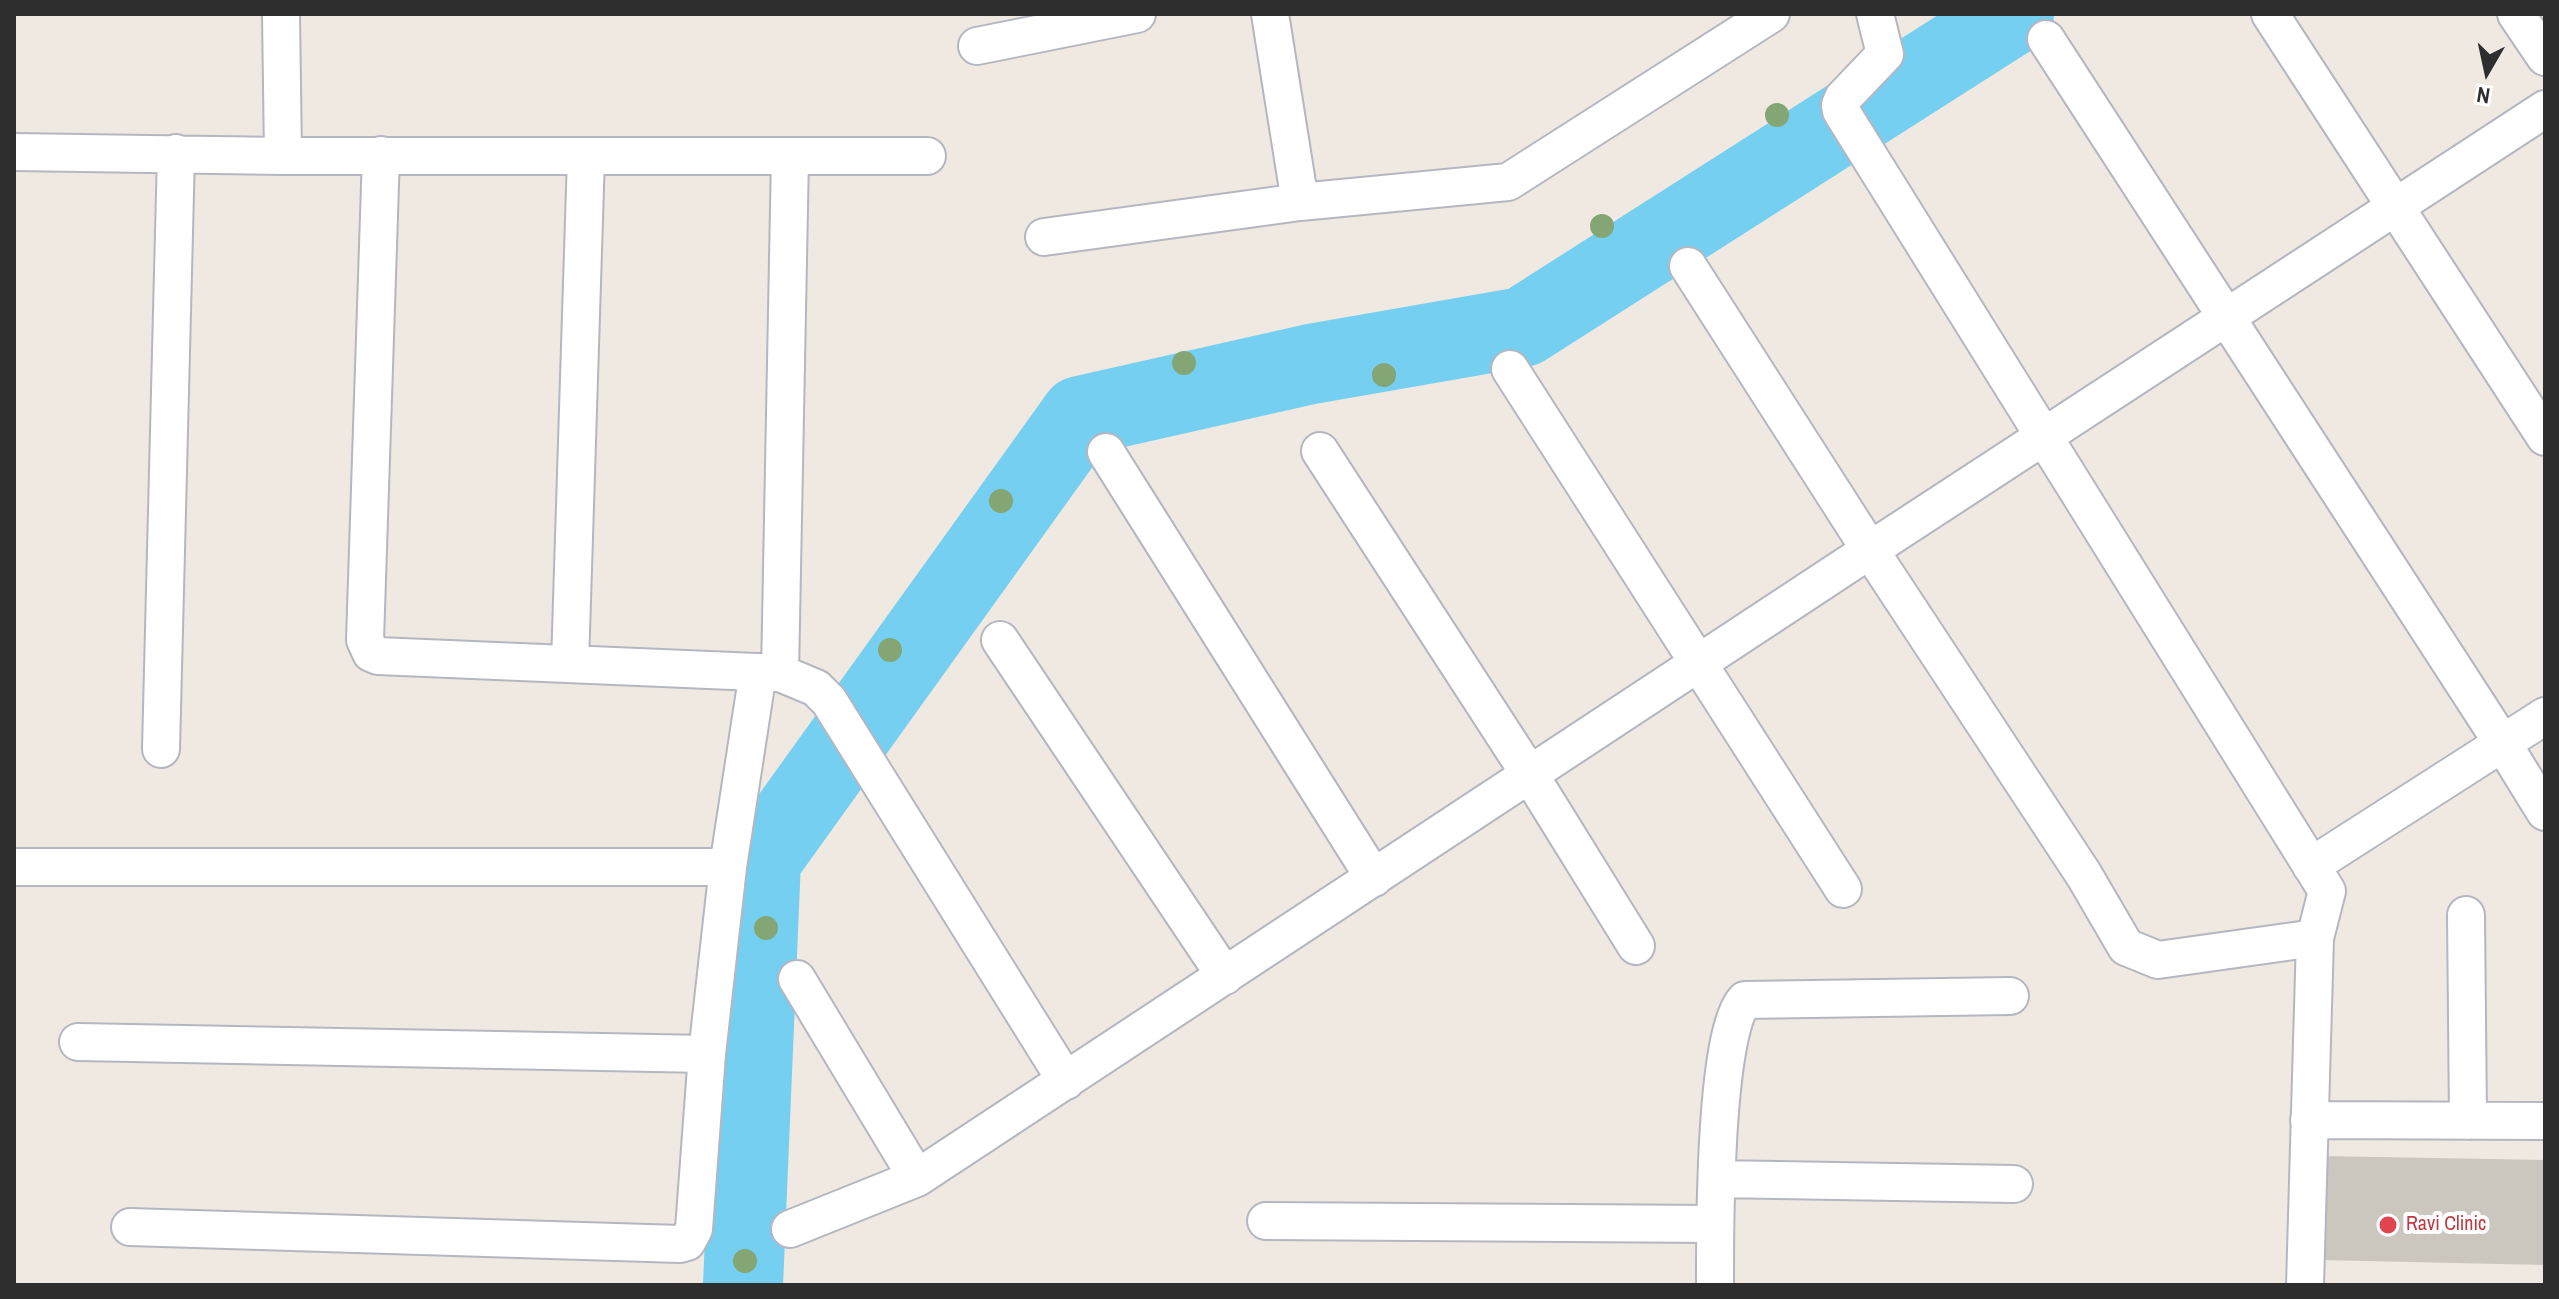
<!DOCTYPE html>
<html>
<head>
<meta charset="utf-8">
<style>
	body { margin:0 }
	#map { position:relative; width:2559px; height:1299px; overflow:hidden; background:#efe9e1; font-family:"Archivo Narrow",sans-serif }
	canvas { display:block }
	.frame { position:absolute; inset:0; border:16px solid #2e2e2e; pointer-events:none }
	.north { position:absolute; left:2447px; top:32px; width:80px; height:80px; -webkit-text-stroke:6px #fff; paint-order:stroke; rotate:189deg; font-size:22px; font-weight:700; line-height:32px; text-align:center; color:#2e2e2e }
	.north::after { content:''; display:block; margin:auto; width:28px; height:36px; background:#2e2e2e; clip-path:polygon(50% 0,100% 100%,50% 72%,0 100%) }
</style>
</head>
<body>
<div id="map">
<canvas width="2559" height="1299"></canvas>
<div class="frame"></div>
<div class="north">N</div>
</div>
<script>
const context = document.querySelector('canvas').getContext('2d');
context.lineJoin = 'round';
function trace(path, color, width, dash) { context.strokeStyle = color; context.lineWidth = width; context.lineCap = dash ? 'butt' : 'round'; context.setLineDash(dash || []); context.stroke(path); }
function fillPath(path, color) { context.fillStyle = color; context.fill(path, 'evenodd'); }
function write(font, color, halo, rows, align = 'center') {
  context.font = font + ' "Archivo Narrow",sans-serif'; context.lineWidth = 8; context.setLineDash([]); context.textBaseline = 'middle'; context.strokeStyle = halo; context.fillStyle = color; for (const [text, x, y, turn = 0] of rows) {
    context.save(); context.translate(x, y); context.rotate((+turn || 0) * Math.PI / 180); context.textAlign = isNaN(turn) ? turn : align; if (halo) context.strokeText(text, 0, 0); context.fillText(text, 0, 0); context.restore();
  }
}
trace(new Path2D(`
	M743,1285L761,860L1080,416L1311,364L1523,327L2014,14`), '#75cff0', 80);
fillPath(new Path2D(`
	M2322,1156L2545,1160V1265L2319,1260Z`), '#cbc7bf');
const minor = new Path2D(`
	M281,14L283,156
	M1270,14L1300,202
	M1875,14L1885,54L1843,98L1840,105L1841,111L2327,891L2315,938L2305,1285
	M2270,14L2545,437
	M2516,14L2545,57
	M2046,39L2503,744L2545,812
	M977,46L1137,14
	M14,152L283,156H927
	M381,155L365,640L371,653L378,656L780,673L816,688L829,701L1066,1081
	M1044,237L1300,202L1508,182L1771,14
	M1688,266L1870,550L2084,875L2126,947L2158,960L2315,938
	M1510,369L1843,889
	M1320,451L1530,775L1636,946
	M1106,452L1374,878
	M1000,640L1225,976
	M570,664L586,156
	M780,673L790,156
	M161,749L176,153
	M2311,866L2545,716
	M14,867H728
	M2466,915L2468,1121
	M797,979L917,1178
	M78,1042L707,1054
	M2309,1120L2545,1121
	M1718,1179L2014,1184
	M1266,1221L1715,1224
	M130,1227L680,1244L687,1242L694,1229L707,1054L728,867L758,672
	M790,1229L917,1178L1870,550L2545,109
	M1715,1285C1715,1234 1714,1032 1745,1000L2010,996`);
trace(minor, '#b4b7c1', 40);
trace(minor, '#fff', 36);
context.fillStyle = '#84a574';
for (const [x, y] of [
	[1777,115],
	[1602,226],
	[1184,363],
	[1384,375],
	[1001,501],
	[890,650],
	[766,928],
	[745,1261]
]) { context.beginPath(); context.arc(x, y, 12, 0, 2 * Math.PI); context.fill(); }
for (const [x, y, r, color] of [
	[2388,1225,10,"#e0444e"]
]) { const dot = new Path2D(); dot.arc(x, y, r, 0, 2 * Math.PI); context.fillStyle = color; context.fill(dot); trace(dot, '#fff', 3); }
write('20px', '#be3a42', '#fff', [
	["Ravi Clinic",2406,1225]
], 'left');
</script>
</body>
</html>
